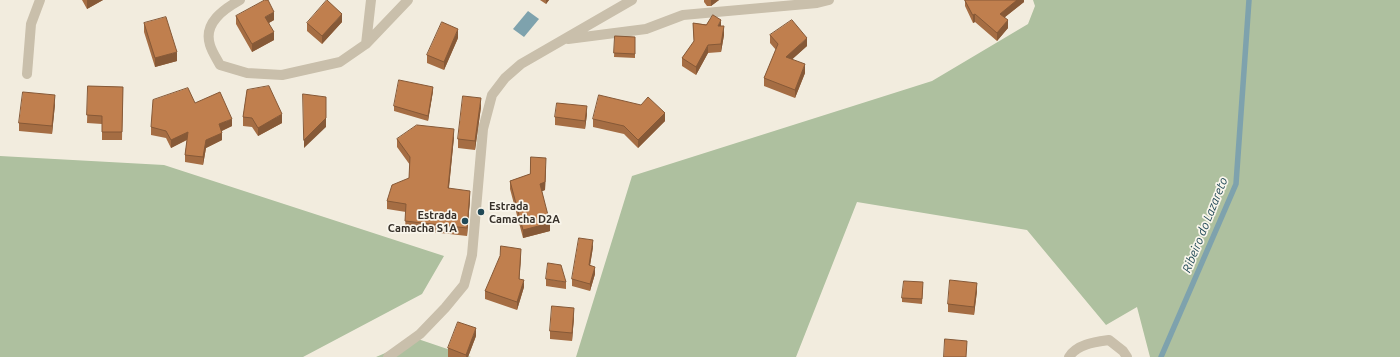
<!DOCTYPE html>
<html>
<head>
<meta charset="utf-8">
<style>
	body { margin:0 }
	canvas { display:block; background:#f2ecde }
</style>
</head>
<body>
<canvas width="1400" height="357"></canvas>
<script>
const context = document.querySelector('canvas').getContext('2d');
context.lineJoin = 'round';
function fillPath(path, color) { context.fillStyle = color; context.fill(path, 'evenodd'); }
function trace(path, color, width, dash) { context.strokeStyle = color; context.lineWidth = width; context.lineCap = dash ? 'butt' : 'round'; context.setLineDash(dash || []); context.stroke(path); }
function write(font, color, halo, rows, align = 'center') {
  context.font = font + ' Ubuntu,sans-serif'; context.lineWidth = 3.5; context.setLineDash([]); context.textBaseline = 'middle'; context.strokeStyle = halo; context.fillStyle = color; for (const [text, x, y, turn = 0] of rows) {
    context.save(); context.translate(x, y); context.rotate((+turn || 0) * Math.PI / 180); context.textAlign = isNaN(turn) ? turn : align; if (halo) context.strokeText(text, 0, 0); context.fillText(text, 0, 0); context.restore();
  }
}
fillPath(new Path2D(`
	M1033,0H1400V357H1150L1137,307L1106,325L1027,230L857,202L796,357H576L632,176L932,81L1028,24L1035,6Z
	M0,156L164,165L444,256L422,294L303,357H0Z
	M418,339L471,357H376Z`), '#aec09f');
fillPath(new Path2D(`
	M528,11L539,19L524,37L513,29Z`), '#7ea2ad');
trace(new Path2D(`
	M1161,357L1236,184L1249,0`), '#7ea2ad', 5.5);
trace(new Path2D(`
	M240,0C224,9 203,23 210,45C212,52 217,59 220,65L247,73L282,75L340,62L366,44L408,0
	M568,39L646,29L683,15L817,3L829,0
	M366,44L371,0
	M27,74L31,24L40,0
	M388,357L420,334L445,308L464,285L472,255L483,129L492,95L505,78L521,64L632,0
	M1069,357C1077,344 1095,342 1109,340L1123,351L1127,357`), '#c9bfab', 10);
fillPath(new Path2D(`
	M82,0H103L87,9Z
	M540,0H549L546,4Z
	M704,0H719L711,6H707L704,2Z
	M965,0H1024V2L1005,17L1008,28L997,41L975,22L973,23L965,6Z
	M236,16L274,20L269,23L274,40L252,52L236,24Z
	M342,22L322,44L307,31V23Z
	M144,23L177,61L155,67L144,32Z
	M693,23L721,26L724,35L721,52L708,53L696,75L682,66V58L694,42Z
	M770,35L807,46L792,59L805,73L795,98L764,86V78L776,50L770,43Z
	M615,36L635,37V58L614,57Z
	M458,38L444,70L427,63V55Z
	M88,86L123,87L122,140H102V124L87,123Z
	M247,90L282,123L258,136L252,127L243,126V117Z
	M433,91L428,121L394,111V106Z
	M195,103L232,126L222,131V140L206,148L203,165L185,162V155L187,140L171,148L166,138L151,135V127Z
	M55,104L52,134L19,131V123Z
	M481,107L475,150L458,148V139Z
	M587,114L585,129L555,125V117Z
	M593,119L665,121L638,148L624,134L593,127Z
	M454,137L449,188L470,199L467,236L405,229L406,212L387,209V201L409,178L410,165L397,147V139Z
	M546,166L545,190L542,191L550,231L523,238L510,189V181L530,174Z
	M593,247L590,265L595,274L590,291L572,286V279Z
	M521,256L519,279L524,287L517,310L485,299V291Z
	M546,279L566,282V289L546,286Z
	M923,286L922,304L902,302V298Z
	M977,291L974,315L948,312V304Z
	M574,317L572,341L550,339V331Z
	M476,336L468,357H448V348Z`), '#a56d43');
fillPath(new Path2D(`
	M87,0H103L87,9Z
	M546,0H549L546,4Z
	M711,0H719L711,6Z
	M1017,0H1024V2L1000,21V14Z
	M274,12V20L265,25V17Z
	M342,14V22L322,44V36Z
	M975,14V22L973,23V15Z
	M721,20V28L718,26Z
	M1008,20V28L997,41V33Z
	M724,26V35L721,52V44Z
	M458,29V38L444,70V62Z
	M274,32V40L252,52V44Z
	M807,38V46L786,65V57Z
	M708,45V53L696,75V67Z
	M177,52V61L155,67V58Z
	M805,64V73L795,98V90Z
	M433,87V91L428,121V116Z
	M55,95V104L52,134V126Z
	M326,97V127L304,148V140Z
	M481,98V107L475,150V141Z
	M587,106V114L585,129V121Z
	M665,113V121L638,148V140Z
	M282,114V123L258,136V128Z
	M232,119V126L219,132V124Z
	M454,129V137L448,196V188Z
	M188,132V139L171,148V140Z
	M222,133V140L206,148L203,165V157L206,140Z
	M546,166L545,190L540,192V184Z
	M470,191V199L467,236V228Z
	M550,223V231L523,238V230Z
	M593,240V247L589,272V265Z
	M521,249V256L519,286V279Z
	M595,267V274L590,291V284Z
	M524,280V287L517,310V302Z
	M977,283V291L974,315V307Z
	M574,308V317L572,341V333Z
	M476,328V336L468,357H466V355Z`), '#865937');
const building = new Path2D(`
	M265,0H268L274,12L265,17L274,32L252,44L236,16Z
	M327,0L342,14L322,36L307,23Z
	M965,0H1017L1000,14L1008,20L997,33L975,14L973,15Z
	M713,15L721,20L718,26H724L721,44L708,45L696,67L682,58L694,41L693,23L706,25Z
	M166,17L177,52L155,58L144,23Z
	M792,20L807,38L786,57L805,64L795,90L764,78L778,44L770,35Z
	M442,22L458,29L444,62L427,55Z
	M615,36L635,37V54L614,53Z
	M399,80L433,87L428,116L394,106Z
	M88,86L123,87L122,132H102V116L87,115Z
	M269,86L282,114L258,128L252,118L243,117L247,90Z
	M188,88L195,103L220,92L232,119L219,124L222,133L206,140L203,157L185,155L188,132L171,140L166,131L151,127L153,100Z
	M23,92L55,95L52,126L19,123Z
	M303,94L326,97V118L304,140Z
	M599,95L641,105L648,97L665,113L638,140L624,126L593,119Z
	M463,96L481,98L475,141L458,139Z
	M557,103L587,106L585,121L555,117Z
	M417,125L454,129L448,188L470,191L467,228L405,221L406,204L387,201L392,185L409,178L410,157L397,139Z
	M531,157L546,158L545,182L540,184L550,223L523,230L510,181L530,174Z
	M579,238L593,240L589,265L595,267L590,284L572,279Z
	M501,246L521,249L519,279L524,280L517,302L485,291L500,256Z
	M548,263L561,265L566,282L546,279Z
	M950,280L977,283L974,307L948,304Z
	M904,281L923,282L922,299L902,298Z
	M552,306L574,308L572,333L550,331Z
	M458,322L476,328L466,355L448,348Z
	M945,339L967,341L966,357H944Z`);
fillPath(building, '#c07f4e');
trace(building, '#865937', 1);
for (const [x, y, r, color] of [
	[481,212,4,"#214957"],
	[465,221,4,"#214957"]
]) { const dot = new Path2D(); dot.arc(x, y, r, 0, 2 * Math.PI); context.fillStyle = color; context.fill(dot); trace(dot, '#f9f5eb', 1.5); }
write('bold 11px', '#37312a', '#f9f5eb', [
	["Estrada",489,206],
	["Camacha D2A",489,219],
	["Estrada",457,215,"right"],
	["Camacha S1A",457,228,"right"]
], 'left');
write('italic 12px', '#214957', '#f9f5eb', [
	["Ribeiro do Lazareto",1205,225,-68]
]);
</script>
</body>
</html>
